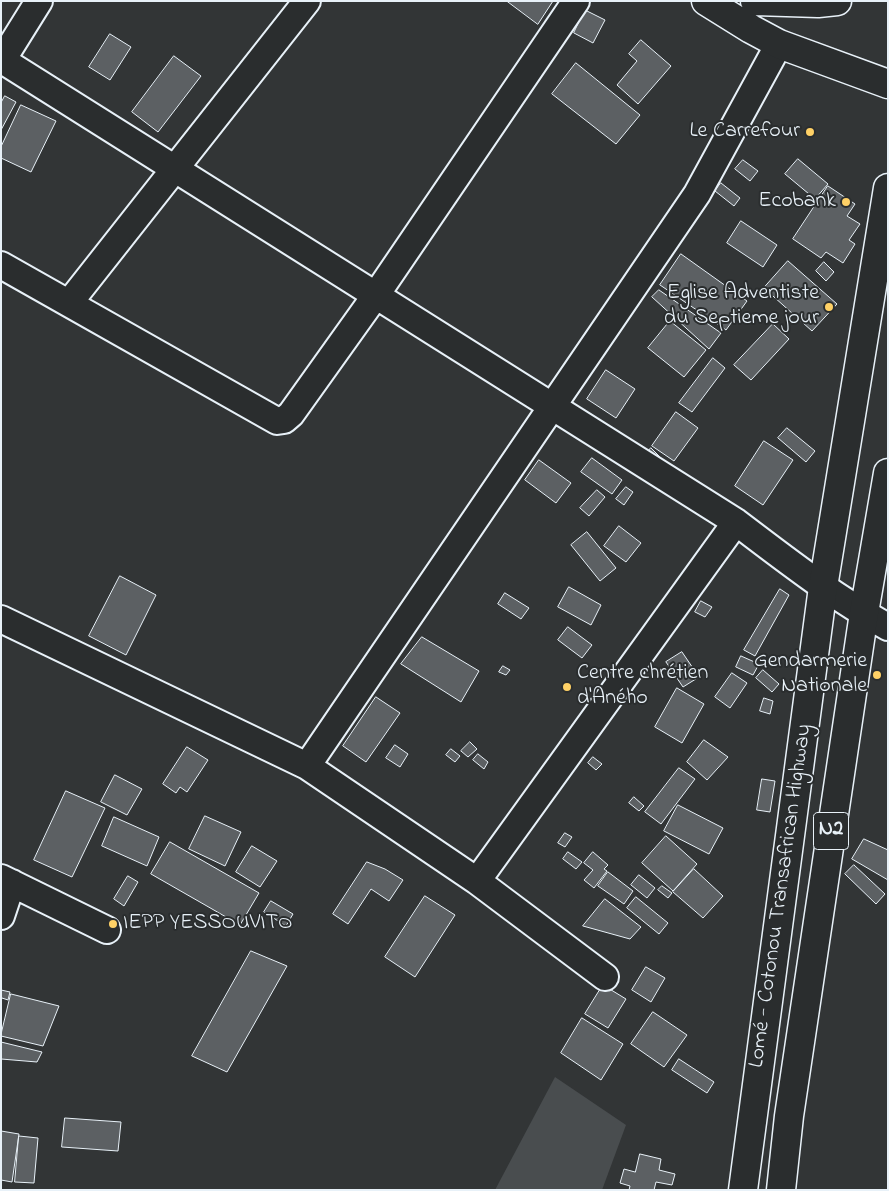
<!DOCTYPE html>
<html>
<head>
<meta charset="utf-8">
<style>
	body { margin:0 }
	#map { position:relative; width:889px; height:1191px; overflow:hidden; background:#323536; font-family:"Indie Flower",sans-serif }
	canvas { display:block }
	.frame { position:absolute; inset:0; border:2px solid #e8f1f8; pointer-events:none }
</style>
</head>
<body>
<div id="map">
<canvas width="889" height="1191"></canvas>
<div class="frame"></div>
</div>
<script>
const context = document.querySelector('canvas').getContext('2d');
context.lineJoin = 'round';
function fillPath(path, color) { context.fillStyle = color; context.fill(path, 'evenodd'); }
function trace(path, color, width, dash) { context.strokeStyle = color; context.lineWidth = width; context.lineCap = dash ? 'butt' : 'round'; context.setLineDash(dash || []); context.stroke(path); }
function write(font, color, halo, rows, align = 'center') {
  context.font = font + ' "Indie Flower",sans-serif'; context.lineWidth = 4; context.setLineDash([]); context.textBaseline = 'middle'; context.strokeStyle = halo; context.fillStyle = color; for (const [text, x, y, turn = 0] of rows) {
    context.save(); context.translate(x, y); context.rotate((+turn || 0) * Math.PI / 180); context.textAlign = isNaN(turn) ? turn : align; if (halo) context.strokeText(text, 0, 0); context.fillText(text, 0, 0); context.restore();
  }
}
fillPath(new Path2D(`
	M555,1077L626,1125L602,1190H495Z`), '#494d4f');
const building = new Path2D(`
	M507,1H553L538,24Z
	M585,10L605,20L593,43L574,33Z
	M110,34L131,47L110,80L89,67Z
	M641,40L671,66L638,104L617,85L637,61L629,54Z
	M174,56L201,76L158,132L132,112Z
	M576,63L640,115L616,144L552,94Z
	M5,96L16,102L1,130V103Z
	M21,105L56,121L31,172L1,158V147Z
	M798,159L828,184L815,199L785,174Z
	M743,160L758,171L750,181L735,169Z
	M721,183L740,198L734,206L715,191Z
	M828,186L855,204L847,216L860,224L849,240L855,244L843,263L826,252L821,258L793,239Z
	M741,221L777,245L763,267L727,243Z
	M681,254L747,301L726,330L660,285Z
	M788,261L837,304L812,331L764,288Z
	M824,262L834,272L826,281L816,271Z
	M659,290L721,333L709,349L652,297Z
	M670,321L706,350L684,377L648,348Z
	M773,324L789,339L751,380L734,365Z
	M713,358L725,368L692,412L679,403Z
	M606,370L635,389L616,418L587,399Z
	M676,412L698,428L674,461L652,446Z
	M787,428L815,451L806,462L778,438Z
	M764,441L793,460L763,505L735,486Z
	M651,448L661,458L656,463L646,454Z
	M592,458L622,480L612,494L581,472Z
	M539,460L571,483L556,503L525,480Z
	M626,487L633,492L624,505L616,499Z
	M597,490L605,497L589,516L580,508Z
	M619,526L641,543L626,562L604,546Z
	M587,532L616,568L600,581L571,545Z
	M120,576L156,595L126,655L89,636Z
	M569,587L601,605L591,625L558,607Z
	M780,589L789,595L755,656L744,650Z
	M505,593L529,608L521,619L498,604Z
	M701,601L712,607L705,617L695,612Z
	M568,627L592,645L582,658L558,640Z
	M422,637L479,671L461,702L401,664Z
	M682,652L699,677L683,687L666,662Z
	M741,656L759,664L753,675L736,667Z
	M503,666L510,670L506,675L499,672Z
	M763,670L779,684L772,692L756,678Z
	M732,673L747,683L730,708L715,697Z
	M677,688L704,704L682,743L655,727Z
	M376,697L400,713L366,762L343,746Z
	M764,698L773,701L770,714L760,711Z
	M704,740L728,757L707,780L687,762Z
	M470,742L477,749L468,757L461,751Z
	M395,745L408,754L400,767L386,758Z
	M187,747L208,760L187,792L180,787L176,793L163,784Z
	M451,749L460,756L455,762L446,755Z
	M478,754L488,762L484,769L473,760Z
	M593,757L602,764L596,770L588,763Z
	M679,768L695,779L661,824L645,812Z
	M115,775L142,789L127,815L101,802Z
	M762,779L775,781L770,812L757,810Z
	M66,791L105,808L72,877L34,860Z
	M634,797L644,806L639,811L629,803Z
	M678,805L723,828L709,854L664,831Z
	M205,816L241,832L225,866L189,849Z
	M114,817L159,837L147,866L102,846Z
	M565,833L572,837L565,847L558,843Z
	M666,836L697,864L673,891L642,863Z
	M864,839L888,850V880L852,859Z
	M170,842L259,893L240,925L151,874Z
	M252,846L277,861L260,887L236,872Z
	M568,852L582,862L576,869L563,859Z
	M593,852L608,865L604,869L607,871L594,888L584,880L593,870L584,863Z
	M367,862L385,869L403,880L389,901L371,889L348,924L333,914Z
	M854,865L885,894L876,904L845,874Z
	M694,869L723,896L703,918L673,892Z
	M608,872L633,891L624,904L598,886Z
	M639,875L655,888L647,898L631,885Z
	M128,876L138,882L124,906L114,899Z
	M662,886L672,893L668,898L658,890Z
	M425,896L455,915L415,977L385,957Z
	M636,897L668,923L659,934L627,908Z
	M605,899L641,927L630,939L583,926Z
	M271,901L293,914L286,926L264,912Z
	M251,951L287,966L227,1072L192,1056Z
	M646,967L665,978L651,1002L632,990Z
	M603,985L626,999L608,1028L585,1014Z
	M1,990L10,992L8,1000L2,998L1,1000Z
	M11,994L59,1006L43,1046L1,1036Z
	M653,1012L687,1035L664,1067L631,1044Z
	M582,1018L623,1044L601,1080L561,1053Z
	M1,1042L42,1052L37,1062L1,1059Z
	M679,1059L714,1082L707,1093L672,1070Z
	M65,1118L121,1122L118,1151L62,1147Z
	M1,1131L19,1134L12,1182L1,1180Z
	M19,1136L38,1138L34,1183L15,1182Z
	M640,1154L661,1159L659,1170L675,1174L672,1185L656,1182L654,1190H629L630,1186L620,1183L624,1169L635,1172Z`);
fillPath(building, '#5c6063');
trace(building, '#e8f1f8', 1);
const minor = new Path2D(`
	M2,60L736,522C785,559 833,597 888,627
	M1,62L39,1
	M1,265L277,421L284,420L291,414L376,295L576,1
	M69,303L307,1
	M1,619L307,766L477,881L605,977
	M307,766L697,194L779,44
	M1,878L107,930
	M477,881L736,522
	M1,916L12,883`);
const major = new Path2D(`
	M706,1L751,29L779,44L888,84
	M755,1L818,3L837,1`);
const highway = new Path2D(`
	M743,1190L823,587L888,188
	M781,1190L789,1116L864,613L888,473`);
trace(minor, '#e8f1f8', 30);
trace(major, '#e8f1f8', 31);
trace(highway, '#e8f1f8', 31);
trace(minor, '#2a2d2e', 26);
trace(major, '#2a2d2e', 28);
trace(highway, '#2a2d2e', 28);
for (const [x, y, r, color] of [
	[810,132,5,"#ffd166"],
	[846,202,5,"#ffd166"],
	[829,307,5,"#ffd166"],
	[877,675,5,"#ffd166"],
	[567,687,5,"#ffd166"],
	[113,924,5,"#ffd166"]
]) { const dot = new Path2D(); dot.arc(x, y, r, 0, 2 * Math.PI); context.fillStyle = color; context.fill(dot); trace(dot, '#2a2d2e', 2); }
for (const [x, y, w] of [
	[831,831,35]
]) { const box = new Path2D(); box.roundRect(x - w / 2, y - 18.5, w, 37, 4); context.fillStyle = '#2a2d2e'; context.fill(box); trace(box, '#e8f1f8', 1); }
write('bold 21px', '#e8f1f8', null, [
	["N2",831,831]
]);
write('22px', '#e8f1f8', '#2a2d2e', [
	["Le Carrefour",800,132],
	["Ecobank",836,202],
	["Eglise Adventiste",819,294],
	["du Septieme jour",819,319],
	["Gendarmerie",867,662],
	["Nationale",867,687],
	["Centre chrétien",577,674,"left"],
	["d'Aného",577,699,"left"],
	["IEPP YESSOUVITO",123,924,"left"]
], 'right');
write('22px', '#e8f1f8', '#2a2d2e', [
	["Lomé - Cotonou Transafrican Highway",782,896,-82]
]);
</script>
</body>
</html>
